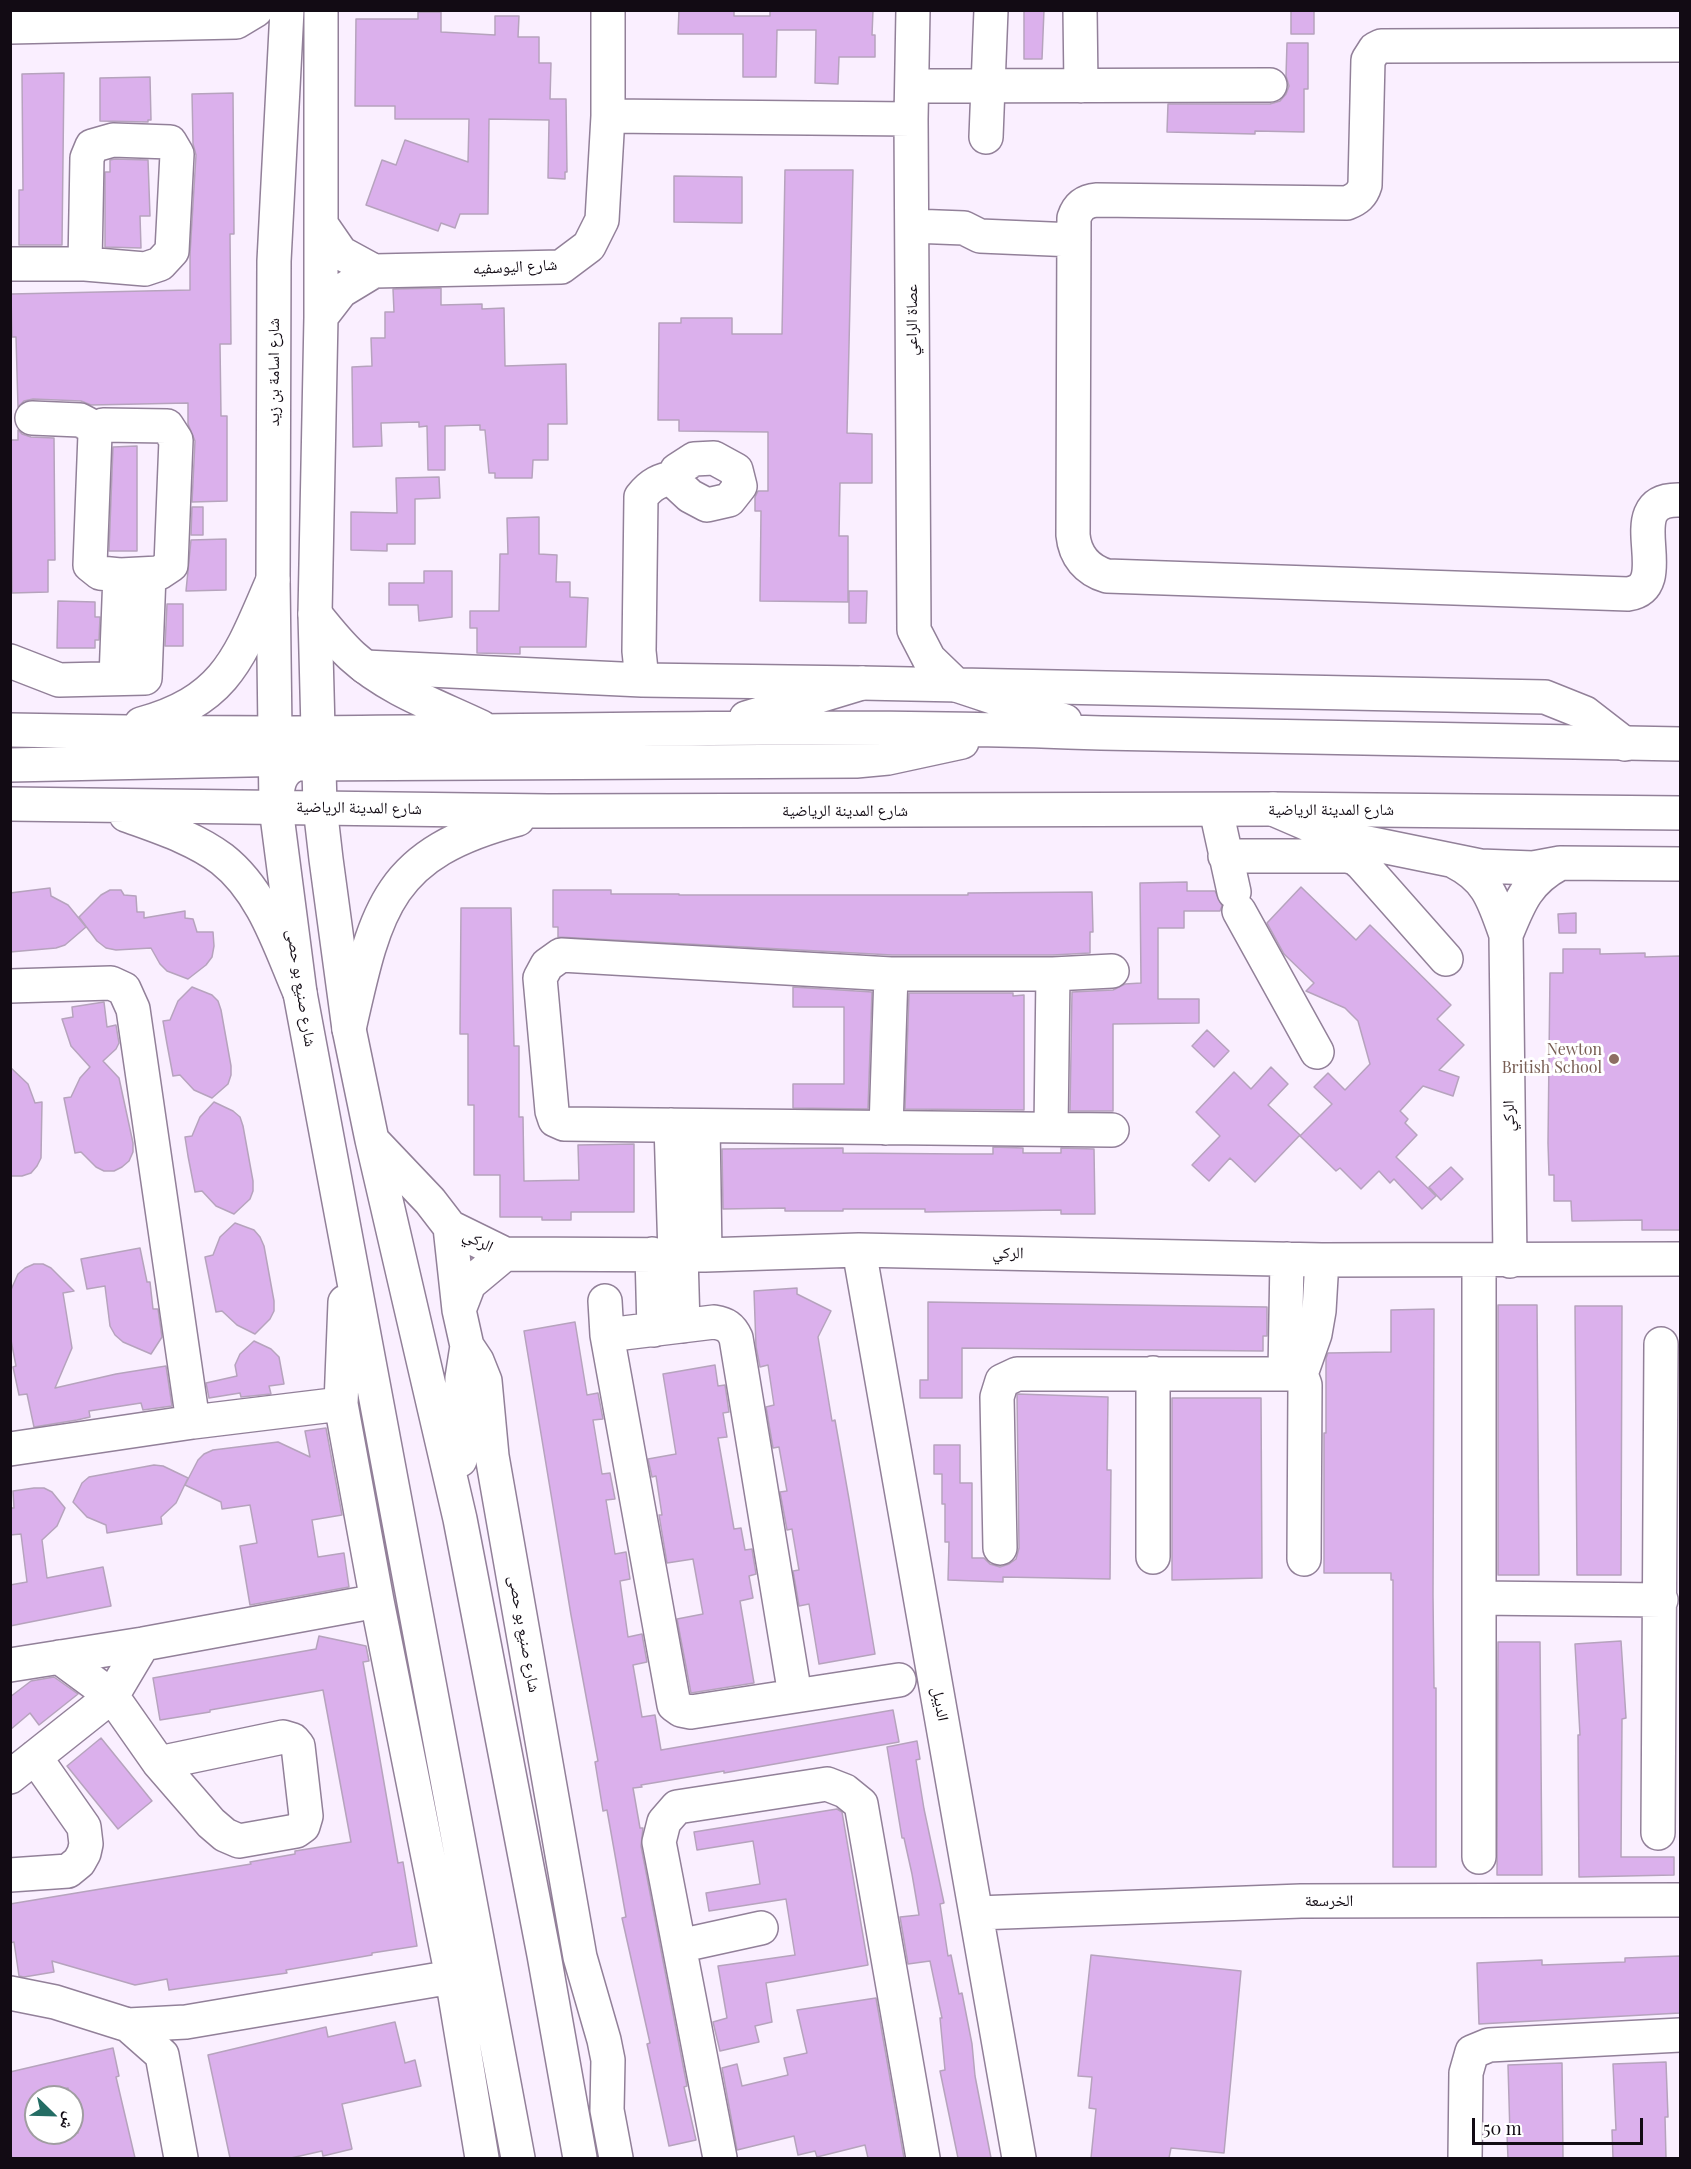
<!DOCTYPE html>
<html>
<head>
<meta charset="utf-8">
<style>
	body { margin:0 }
	#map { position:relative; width:1691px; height:2169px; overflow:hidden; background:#faefff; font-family:"Playfair Display","Noto Naskh Arabic",serif }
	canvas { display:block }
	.frame { position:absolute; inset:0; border:12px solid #120b14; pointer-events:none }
	.north { position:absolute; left:24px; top:2085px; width:60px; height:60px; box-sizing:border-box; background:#fff; border:2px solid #a09da1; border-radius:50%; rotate:113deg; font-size:16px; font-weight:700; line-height:24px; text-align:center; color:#120b14 }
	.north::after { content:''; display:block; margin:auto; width:21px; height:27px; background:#246d64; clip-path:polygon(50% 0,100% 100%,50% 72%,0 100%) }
	.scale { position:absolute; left:1472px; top:2118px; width:171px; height:27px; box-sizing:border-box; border:3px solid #120b14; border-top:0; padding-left:8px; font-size:18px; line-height:21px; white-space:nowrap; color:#120b14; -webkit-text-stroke:4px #fff; paint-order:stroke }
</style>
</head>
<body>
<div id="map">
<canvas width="1691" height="2169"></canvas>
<div class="frame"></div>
<div class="north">ش</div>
<div class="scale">50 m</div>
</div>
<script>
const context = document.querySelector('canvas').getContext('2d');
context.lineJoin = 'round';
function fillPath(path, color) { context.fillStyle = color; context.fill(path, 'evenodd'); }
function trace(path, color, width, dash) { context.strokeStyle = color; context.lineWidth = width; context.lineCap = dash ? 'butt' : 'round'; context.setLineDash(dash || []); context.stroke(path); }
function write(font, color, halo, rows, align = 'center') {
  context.font = font + ' "Playfair Display","Noto Naskh Arabic",serif'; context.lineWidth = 6; context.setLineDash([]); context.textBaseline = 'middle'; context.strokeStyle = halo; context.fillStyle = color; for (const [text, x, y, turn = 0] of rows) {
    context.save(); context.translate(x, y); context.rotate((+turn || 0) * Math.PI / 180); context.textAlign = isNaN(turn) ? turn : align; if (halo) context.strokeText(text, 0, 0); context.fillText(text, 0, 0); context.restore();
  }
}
const building = new Path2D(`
	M679,10H734V16H770V10H873L872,35H875V57H839L838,84L815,83L816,30H777L776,77H743V34H678Z
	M1024,10H1044L1042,59H1024Z
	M1291,10H1314V34H1291Z
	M418,12H441V32L495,35V16H519L518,37H539V63H551L550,99H566L567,172H565V179L548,178L549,120L489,119L488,214H460L455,228L441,223L438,231L366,205L382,160L396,165L405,140L468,162L469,119H395V106H355L356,19H418Z
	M1287,43H1308V89H1304V132L1255,131V134L1167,132L1168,104H1270L1280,101L1286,94L1289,86L1286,76Z
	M64,73L62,245H19V190H23L22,74Z
	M150,77L151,120H148V122L100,121V78Z
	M233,93L234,234H230L231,344H220L221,416H227V501L192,502L195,441L188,424V403L91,405L81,401L33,399L24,401L18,407L16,337H12L11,294L190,290V254L196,155L193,144L192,94Z
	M115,159L148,160L150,216H140L141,248L105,247V172H110V160Z
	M785,170H853L847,433L872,434V483H840L839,536H848V602L760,601L761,511H755V497L758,491H768V432L679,431V420H658L659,323H681V318H732V334H782Z
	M674,176L742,177V223L674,222Z
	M441,288V305L482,304V309L504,308L505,366L566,364L567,424H548V460H533L532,478H495V473H489L485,430H480V425L445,426V470H428L427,426L419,427V422L381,423L382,446L353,447L352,367L372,366L371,338H385V312H394L393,289Z
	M18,430L22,434L31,437L54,438L55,560H48V592L12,593L11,440H18Z
	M137,446V551H109L113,447Z
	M439,477L440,498L415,499V544H387V551L351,550V512L397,513L396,478Z
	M192,507H203V535H191Z
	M539,517V554L557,555L556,582H570V597L588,598L586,647H520V654L477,653V628H470V611H499L500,554H508L507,518Z
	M226,539V590L186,591L191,540Z
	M424,571H452V617L419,621L418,605H389V583H424Z
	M849,591H867L866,623H849Z
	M58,601L95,602V617H100L99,640H95V648H57Z
	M167,604H183V646H165Z
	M1187,882V891H1215L1222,906L1220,911H1184V928H1158V999H1199V1023L1113,1024V1111H1070L1072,992L1113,990L1125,984L1141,983L1140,883Z
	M1301,887L1356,940L1370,925L1451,1005L1437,1019L1464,1045L1439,1070L1459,1077L1453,1096L1423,1086L1400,1111L1408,1119L1405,1123L1417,1135L1396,1157L1436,1196L1422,1209L1394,1179L1390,1183L1379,1171L1361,1189L1340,1168L1336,1171L1300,1136L1332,1104L1314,1087L1328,1073L1345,1090L1370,1064L1358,1021L1345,1008L1306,991L1314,983L1284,954L1267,923Z
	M50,888L51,896L68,905L86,927L65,945L56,948L10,952V893Z
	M110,890H121L124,895L136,896L137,912H144V918L185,911V918L193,919L197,932H213L214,946L212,957L206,965L188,979L167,971L160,964L151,948L116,950L106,948L97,941L79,917L101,895Z
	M553,890H611V894H679V895H968V893L1092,892L1093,932H1090V953L1053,955H892L558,937V927H553Z
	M461,908H511L514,1046H519V1117H523L524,1181L579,1180L578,1145L634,1144V1212H571V1220H542V1217H500V1175H474V1105H468V1034H460Z
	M1576,913V933H1559L1558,914Z
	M1563,949H1600V954L1645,953V957L1680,956V1230H1642V1220L1572,1221L1571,1201H1554V1175H1549L1548,1143L1550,973H1563Z
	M192,987L212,995L218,1001L221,1010L231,1066V1075L228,1084L212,1098L194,1090L180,1075L173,1076L167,1044L163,1021L170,1020L178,1001Z
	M793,987L872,992L868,1109L793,1108V1084H844V1007H793Z
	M909,993H1013V996L1024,995V1110L905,1109Z
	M104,1002L107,1027L116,1025L119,1043L116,1049L103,1061L119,1078L133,1143V1152L129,1161L122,1167L114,1171H104L96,1167L81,1152L75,1153L64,1098L71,1097L80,1078L90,1067L71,1046L62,1019L73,1017L72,1007Z
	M1207,1030L1229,1051L1214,1067L1192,1046Z
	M10,1067L28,1084L35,1103L42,1102L41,1158L37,1166L31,1173L22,1176H10Z
	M1271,1067L1288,1084L1268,1105L1300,1135L1255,1182L1230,1158L1209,1181L1192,1165L1220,1136L1196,1112L1234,1072L1251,1089Z
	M214,1102L233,1111L240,1117L243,1126L253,1181V1191L250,1199L234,1214L216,1206L202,1191L195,1192L188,1156L185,1137L192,1136L200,1117Z
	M993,1147L1023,1148V1153H1061V1148L1094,1149L1095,1214H1061V1210L925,1212V1209H843V1211H785V1208L723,1209L722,1149L843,1148V1153L962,1154H993Z
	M1451,1167L1463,1179L1441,1200L1429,1187Z
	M235,1223L254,1230L260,1237L264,1246L274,1301V1311L270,1319L255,1334L237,1325L222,1311L216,1312L205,1257L213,1255L220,1237Z
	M140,1248L147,1282H150L153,1309H158L162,1337L151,1354L123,1342L115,1335L110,1326L105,1286L87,1289L81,1259Z
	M34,1264H43L51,1268L74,1291L63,1293L72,1348L55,1388L116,1374L166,1366L172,1406L143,1410L141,1403L89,1411L90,1417L77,1420L34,1427L27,1394L19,1395L13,1367L16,1366L10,1335V1292L18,1274L25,1268Z
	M797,1288V1294L831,1311L818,1337L832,1421L835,1420L849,1499L875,1654L819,1664L809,1604L799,1606L793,1571L799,1570L792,1529L787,1530L780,1492L787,1491L779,1447L773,1448L766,1407L774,1405L768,1365L760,1367L756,1347L754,1291Z
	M928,1302L1267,1307V1336H1263V1351L962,1348V1398H920V1380H928Z
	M1498,1305H1537L1539,1575H1498Z
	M1575,1306H1622L1621,1575H1577Z
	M1434,1309L1433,1595L1434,1688H1436V1867H1393V1580H1391V1573H1324V1433H1326V1358L1328,1353L1391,1352V1310Z
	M575,1322L587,1395L598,1393L603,1419L593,1420L602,1474L610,1473L615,1499L606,1500L615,1554L626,1552L630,1579L620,1581L628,1637L642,1634L647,1662L633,1665L642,1717L655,1715L661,1750L893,1710L899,1742L724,1773V1771L641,1785L642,1787L633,1788L640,1828H643L641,1846L687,2086L684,2087L696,2140L669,2146L647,2044L650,2043L622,1918L626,1917L607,1810L603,1811L595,1762L598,1761L571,1615L524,1331Z
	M254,1341L271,1349L279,1357L284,1384L269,1386L271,1394L241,1397L240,1393L209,1398L206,1383L237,1376L235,1365L240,1354Z
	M715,1365L718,1386L725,1385L729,1412L723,1413L727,1437L718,1438L734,1529L741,1528L745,1550L752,1549L756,1574L749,1576L753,1598L740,1601L754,1683L691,1693L677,1619L703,1614L693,1559L667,1563L659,1515H662L656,1476L652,1477L648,1459L676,1454L663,1374Z
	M1017,1394L1108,1397L1107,1470H1111L1110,1579L1003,1577V1582L948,1580L949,1542H945V1504H942V1474H934V1445H960V1483H972V1558H984L990,1564L1000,1567L1009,1564L1016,1559L1019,1548Z
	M1172,1398H1261L1262,1578L1172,1580Z
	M326,1428L342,1515L312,1520L318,1557L344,1553L349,1587L250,1605L240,1546L257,1543L250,1505L222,1509L221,1502L185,1485L198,1460L204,1454L213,1450L278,1442L310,1457L305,1431Z
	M154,1465L163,1466L188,1478L176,1503L161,1517L162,1524L107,1533L106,1525L87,1517L73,1502L82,1483L89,1477Z
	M34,1488H44L52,1492L65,1508L57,1526L42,1540L47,1578L103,1567L111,1606L10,1626V1585L27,1582L21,1534L10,1535V1508H14L13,1491Z
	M319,1636L366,1646L369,1661L363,1662L398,1863L403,1862L417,1946L372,1953V1955L286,1970L287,1973L169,1990L167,1979L135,1985L52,1961L54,1972L24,1977L19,1976L14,1942L10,1943V1904L251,1864L250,1862L295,1854V1851L351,1842L323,1690L210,1710V1712L160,1720L153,1678L316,1649Z
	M1621,1641L1626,1718L1622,1719L1621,1857H1674V1875L1579,1877L1578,1735H1580L1575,1644Z
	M1498,1642H1540L1542,1875H1497Z
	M54,1677L78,1694L39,1725L30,1713L10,1730V1697L31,1681Z
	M101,1738L152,1801L118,1829L67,1766Z
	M917,1741L920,1759L916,1760L924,1809L944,1903L940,1904L948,1956L951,1955L959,1994L962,1993L972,2044L975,2076L991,2158H958L940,2071L945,2070L940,2018H942L930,1961L908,1964L900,1917L919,1915L912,1874L904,1838H902L887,1747Z
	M837,1809L842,1812L868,1965L766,1983L772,2022L755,2026L759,2042L720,2051L713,2022L727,2018L718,1966L795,1955L786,1899L709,1911L706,1893L760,1884L753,1841L697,1850L694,1832Z
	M1091,1955L1241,1971L1224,2153L1171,2148L1169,2158H1091L1096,2109L1089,2108L1092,2077L1078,2076Z
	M1680,1956V2013L1479,2024L1477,1963L1542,1960V1965L1625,1962V1958Z
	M876,1998L904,2158H868L865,2145L817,2157L815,2151L798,2155L794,2136L737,2150L722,2068L737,2064L742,2086L788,2075L784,2058L807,2053L797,2010Z
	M395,2022L405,2063L415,2060L421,2086L342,2104L352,2149L323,2156L322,2151L291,2158H230L208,2055L326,2027L328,2037Z
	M113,2048L119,2076L116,2077L135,2158H12L10,2151V2072ZM68,2088L70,2097H72L78,2133H36V2095Z
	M1666,2062L1668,2117H1665L1666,2158H1613L1612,2130H1616L1613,2064Z
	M1562,2063L1563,2158H1508L1507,2135H1510L1508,2065Z`);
fillPath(building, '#dbb0ec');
trace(building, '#b6a3bd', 1.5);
const minor = new Path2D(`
	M287,10L274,261L273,580L276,808L300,993L518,2158
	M321,10V317L315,614L320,807L326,859L349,1029L372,1140L460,1519L544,1955L580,2158
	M913,10L911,119L914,630L929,659L956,685
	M1080,10L1081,86
	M10,27L236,22L256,10
	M1680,45L1381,46L1375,49L1368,60L1365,185C1362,195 1357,199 1347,203L1097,200C1085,201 1078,206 1074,218L1073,535C1075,556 1087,570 1107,576L1628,594C1679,586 1614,498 1680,500
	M912,86L1270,85
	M608,116L911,119
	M986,137L991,10
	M321,224L341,253L374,271L561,267L589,246L602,220L608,116V10
	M912,226L964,228L980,236L1074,240
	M10,264H85L145,269L160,264L172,251L177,154L170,142L113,140L92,146L87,158L85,264
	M321,317L341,291L374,271
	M32,418L80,420L97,429
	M103,425L167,426L176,440L171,565L159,573L120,575L100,573L90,565L95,434L97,429Z
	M714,458L736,470L740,486L729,500L707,505L690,496L676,483L677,470L694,459Z
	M10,661L59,680L145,678L149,574
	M365,667L642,680L862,683L1545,697L1585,713L1625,744
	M116,678L120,575
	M642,680L639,651L641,497C651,484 660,480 676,477
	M1273,809L1338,837L1480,866L1533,868L1560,863L1680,864
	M1216,810L1234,892
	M1225,856H1347L1355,858L1362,864L1446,959
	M1455,862C1489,879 1494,902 1506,935L1510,1261
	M1239,911L1317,1052
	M1506,935C1519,903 1527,881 1559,864
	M891,974H1053L1112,971
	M10,986L111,983L124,989L133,1009L193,1422
	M671,1125L675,1255
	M703,1126L705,1255
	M886,1128L891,974L561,955L547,965L540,978L552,1111L555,1120L564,1124L1112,1130
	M1051,1129L1053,974
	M372,1140L430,1201L450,1227L459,1310L467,1346L477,1361L485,1381L492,1456L580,1957L604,2040L608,2060L607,2110L616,2158
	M450,1227L505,1254L705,1255L859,1250L1322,1260L1680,1259
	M859,1250L1019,2158
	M652,1254L654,1330
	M681,1255L683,1326
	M605,1301L607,1335
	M345,1302L341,1404L377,1601L452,1977L482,2158
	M459,1310L469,1284L505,1254
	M1153,1373V1557
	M1285,1373L1287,1259
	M1301,1374L1315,1334L1319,1311L1322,1260
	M10,1449L193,1422L341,1404
	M460,1460L462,1378L467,1346
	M1000,1548L997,1397L1002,1381L1017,1374H1301L1305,1385L1304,1559
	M1479,1598L1661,1600
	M59,1657L112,1696L159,1763L211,1823L225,1835L239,1841L296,1831L303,1826L306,1816L298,1746L293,1740L283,1737L159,1763
	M10,1665L143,1644L377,1601
	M795,1695L736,1338C731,1327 726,1324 714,1322L607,1335L674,1705L681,1710L691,1712L899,1680
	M10,1777L112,1696L143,1644
	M1658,1833L1661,1344
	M1479,1857V1261
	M10,1875L68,1871L79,1862L84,1853L86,1844L84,1827L35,1757
	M977,1913L1301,1901L1680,1900
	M679,1946L761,1928
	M10,1993L55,2002L128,2025L186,2022L452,1977
	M128,2025L162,2055L181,2158
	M720,2158L659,1842L664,1822L677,1807L827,1784L845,1791L861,1804L923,2158
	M1465,2158L1466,2073L1472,2052L1489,2045L1680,2035`);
const major = new Path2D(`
	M315,614C327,629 338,643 352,656C388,689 437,706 481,727
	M956,685L1065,721
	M746,718L862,683
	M141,724C228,700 240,655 273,580
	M10,730C98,732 186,733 273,733C549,732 825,722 1101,733L1680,744
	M10,765L295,759L308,755
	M10,804L548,811L1273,809L1680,813
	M276,808C277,790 277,770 298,764L856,761L888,758L962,742
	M126,815C159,827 194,838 222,859C264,892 280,947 300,993
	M349,1029C376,908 387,853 518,819`);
trace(minor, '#928099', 36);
trace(major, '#928099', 36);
trace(minor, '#fff', 33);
trace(major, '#fff', 33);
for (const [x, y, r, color] of [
	[1614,1059,6,"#8d6e63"]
]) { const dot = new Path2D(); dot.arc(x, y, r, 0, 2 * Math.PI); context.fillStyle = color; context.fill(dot); trace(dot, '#fff', 2); }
write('16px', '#120b14', '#fff', [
	["شارع اليوسفيه",515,267,-3],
	["عصاة الراعي",912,320,-90],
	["شارع اسامة بن زيد",274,372,-90],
	["شارع المدينة الرياضية",359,808,1],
	["شارع المدينة الرياضية",1331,810],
	["شارع المدينة الرياضية",845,811],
	["شارع صنيع بو حصى",301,988,81],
	["الركي",1509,1116,-91],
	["الركي",478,1241,26],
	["الركي",1008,1253,1],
	["شارع صنيع بو حصى",524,1634,80],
	["الديبل",940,1704,80],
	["الخرسعة",1329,1901]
]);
write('16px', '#785e54', '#fff', [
	["Newton",1602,1050],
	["British School",1602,1068]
], 'right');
</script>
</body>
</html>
